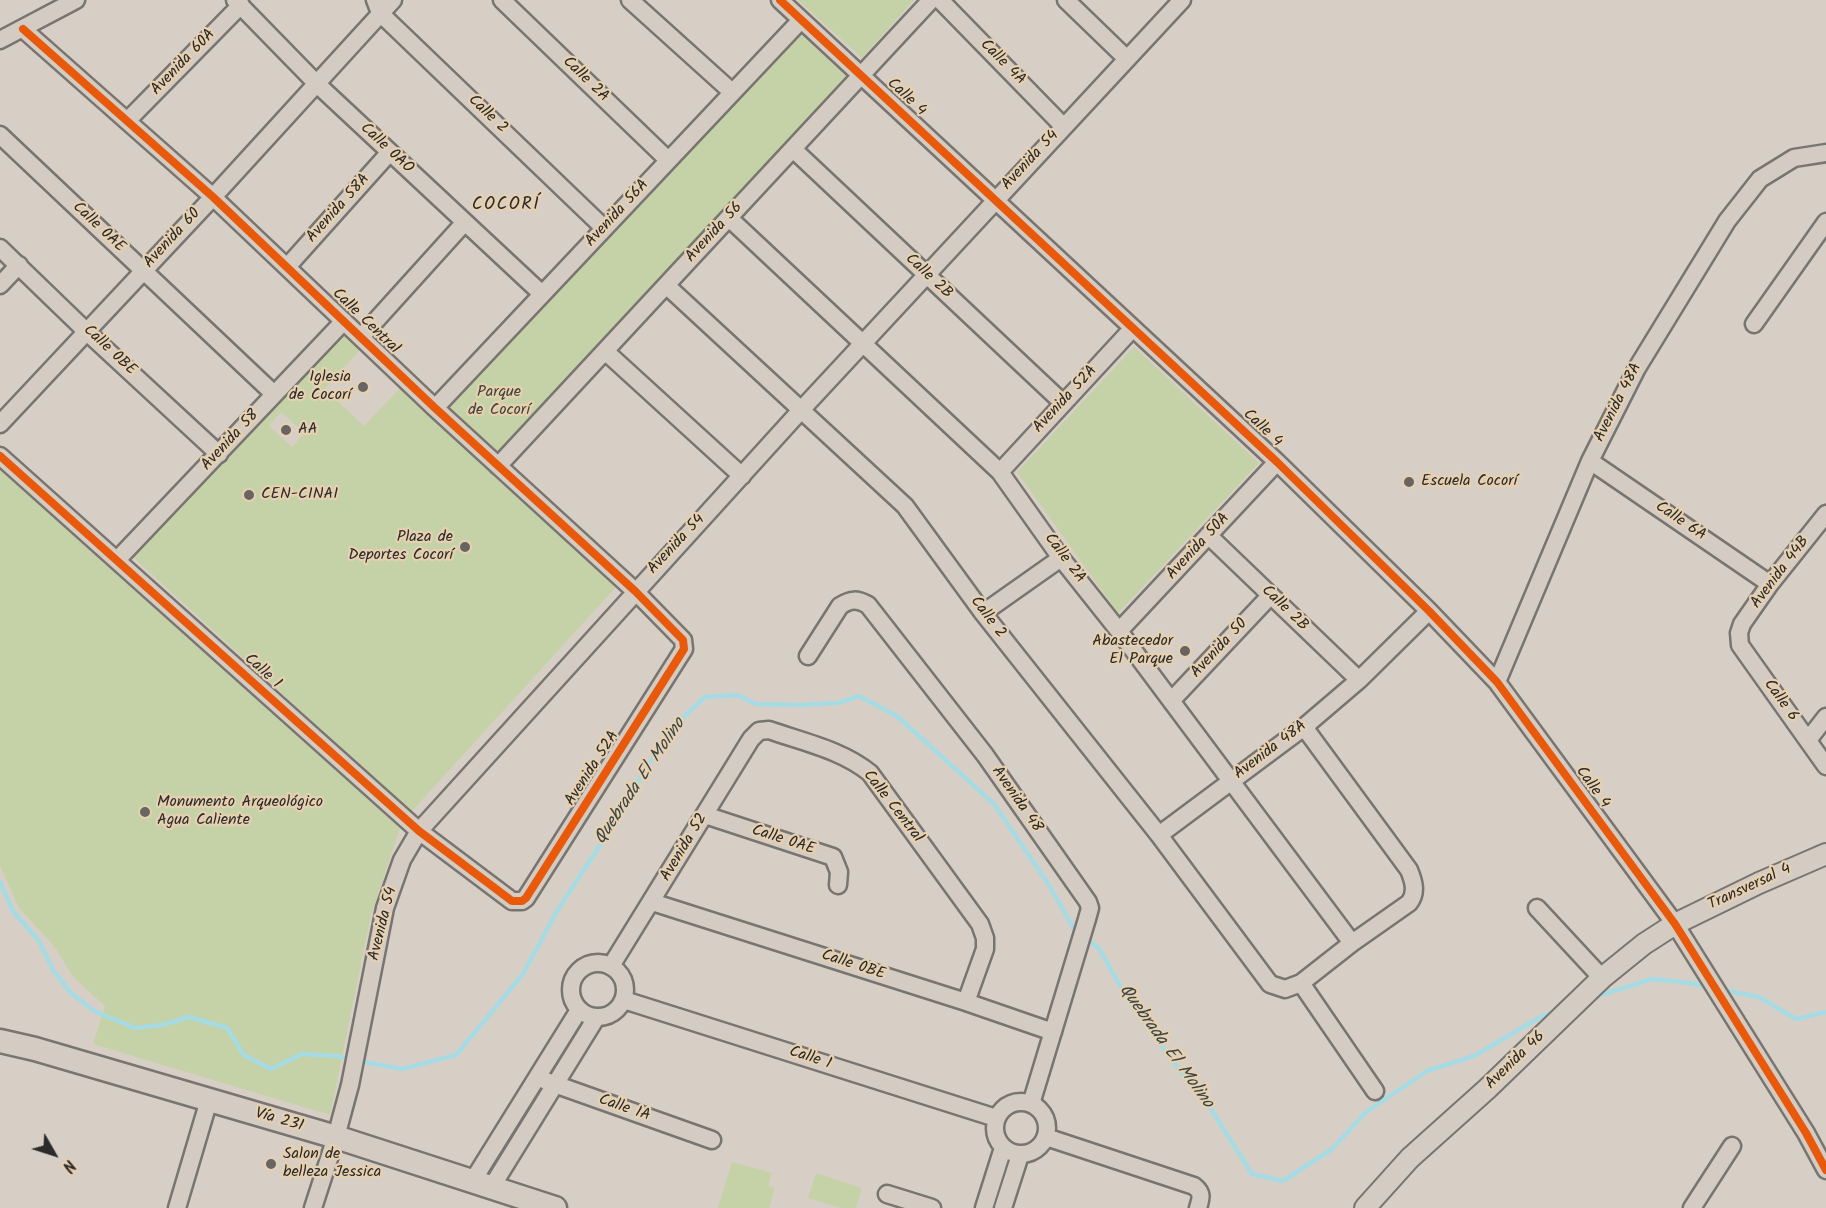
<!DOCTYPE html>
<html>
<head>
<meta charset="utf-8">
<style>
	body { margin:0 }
	#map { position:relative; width:1826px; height:1208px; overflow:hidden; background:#d7cfc6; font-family:Kalam,sans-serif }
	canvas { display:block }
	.north { position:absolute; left:24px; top:1124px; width:60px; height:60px; -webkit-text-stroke:4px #e6d0af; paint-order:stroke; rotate:129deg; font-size:16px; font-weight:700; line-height:24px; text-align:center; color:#2b2b2b }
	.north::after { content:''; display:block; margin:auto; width:21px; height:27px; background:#2b2b2b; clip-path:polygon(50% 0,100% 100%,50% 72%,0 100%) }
</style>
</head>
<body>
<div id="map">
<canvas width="1826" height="1208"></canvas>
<div class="north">N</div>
</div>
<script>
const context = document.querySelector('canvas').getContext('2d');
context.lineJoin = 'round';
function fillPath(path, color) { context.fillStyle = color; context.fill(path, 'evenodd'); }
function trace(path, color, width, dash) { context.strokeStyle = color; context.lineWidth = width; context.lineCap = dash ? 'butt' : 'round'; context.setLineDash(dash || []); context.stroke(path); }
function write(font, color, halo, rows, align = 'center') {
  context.font = font + ' Kalam,sans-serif'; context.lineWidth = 4.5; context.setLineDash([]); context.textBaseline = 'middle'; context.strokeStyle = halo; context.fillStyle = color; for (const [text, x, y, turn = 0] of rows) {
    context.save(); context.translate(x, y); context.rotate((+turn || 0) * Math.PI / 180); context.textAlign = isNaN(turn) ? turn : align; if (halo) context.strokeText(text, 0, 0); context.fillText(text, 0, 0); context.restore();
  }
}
fillPath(new Path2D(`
	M798,0H914L862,58Z
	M796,30L850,80L497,459L444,407Z
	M341,330L361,349L325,389L364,426L402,386L617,586L411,812L130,554ZM281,412L304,433L292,447L269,426Z
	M1134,347L1259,463L1118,613L1017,472Z
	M0,470L400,828L371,915L330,1115L93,1044L105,1006L74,978L54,946L19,908L0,866Z
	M732,1162L772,1173L768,1186L775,1188L769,1208H718Z
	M816,1173L862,1188L856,1208H841L808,1198Z`), '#c5d2a7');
trace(new Path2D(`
	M0,882L13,911L39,941L53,970L71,993L94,1011L135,1028L162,1025L189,1017L227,1028L244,1055L271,1069L302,1054L337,1056L351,1059
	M1086,940L1098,947L1130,1003L1186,1079L1204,1098L1252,1174L1283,1181L1332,1149L1366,1112L1427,1071L1474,1056L1542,1016L1558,1010
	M1723,990L1759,997L1796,1019L1826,1012
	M1594,997L1652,979L1690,983L1709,987
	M359,1061L402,1069L456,1055L523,974L557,911L627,804L643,772L677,723L705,697L737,695L756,704L799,705L838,703L859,696L897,716L994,804L1049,885L1077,934`), '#a6dbe3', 4.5);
const minor = new Path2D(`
	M235,0L317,84L542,294
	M375,0L380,13L604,228
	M502,0L668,160
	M630,0L732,92
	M780,0L1277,462L1429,611L1497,682L1675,924L1806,1133L1826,1170
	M940,0L1064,127
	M1066,0L1127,59
	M0,40L76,0
	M127,121L241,5
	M0,135L274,394
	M793,149L1063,403
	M729,218L1000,472L1061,558L1119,631L1352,943
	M0,248L87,332L219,454
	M287,267L390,152
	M0,285L19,265
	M667,286L905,506L983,613L1159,835L1270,984L1285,989L1301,983L1352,943L1409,903C1417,893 1414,882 1409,870L1304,727
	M1754,324L1826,222
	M361,337L465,222
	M605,351L742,476
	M435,408L801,20
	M0,424L213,197L393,0
	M0,456L419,831L512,901H522L526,898L684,649L683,640L635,591L435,408L213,197L23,29
	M1590,461L1770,584
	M498,466L931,0
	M1000,472L1133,328
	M1826,514L1770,584L1742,624L1739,633L1740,645L1826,766
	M1209,536L1359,680
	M117,560L344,321
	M983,613L1061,558
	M1119,631L1277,462
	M808,656L840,606C851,599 857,599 868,605L985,755L1088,902L1090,908L1087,919L1031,1104
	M1497,682L1590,461L1637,368L1727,221L1760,179L1794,158L1826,153
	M1171,701L1270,596
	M1808,740L1826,717
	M705,815L833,857L839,872L838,885
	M1159,835L1304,727L1359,680L1429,611
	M652,902L966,1002L1053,1032
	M1537,908L1602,978
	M571 990a27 27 0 1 1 54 0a27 27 0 1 1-54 0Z
	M611,966L751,739L759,731L769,730C803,742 842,750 870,773L980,924L985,938V949L966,1002
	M1301,983L1375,1091
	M624,1000L996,1118
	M546,1081L712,1140
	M995 1128a26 26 0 1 1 52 0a26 26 0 1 1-52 0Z
	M1046,1137L1194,1186C1203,1193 1201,1198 1198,1208
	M472,1182L579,1010
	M491,1188L596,1018
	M887,1194L932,1208
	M177,1208L209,1100
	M313,1208L336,1137L350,1085L385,908L402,860L419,831L802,409L1182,0
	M984,1208L1003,1148
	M1003,1208L1020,1155
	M1692,1208L1732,1146`);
const tertiary = new Path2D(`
	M1365,1208L1410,1158L1487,1089L1602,978L1644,944L1675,924L1759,883L1826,854`);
const secondary = new Path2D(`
	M0,1041L35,1049L336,1137L555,1208`);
trace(minor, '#787571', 21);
trace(tertiary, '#787571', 24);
trace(secondary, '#787571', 27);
trace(minor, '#d4ccc2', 16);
trace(tertiary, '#d4ccc2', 20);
trace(secondary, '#d4ccc2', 22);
trace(new Path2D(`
	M780,0L1277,462L1429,611L1497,682L1675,924L1806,1133L1826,1170
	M0,456L419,831L512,901H522L526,898L684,649L683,640L635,591L435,408L213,197L23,29`), '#e8590c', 8);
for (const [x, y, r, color] of [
	[363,387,6,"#676461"],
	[286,430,6,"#676461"],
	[1409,482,6,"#676461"],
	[249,495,6,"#676461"],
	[465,547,6,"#676461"],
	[1185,651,6,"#676461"],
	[145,812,6,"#676461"],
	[271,1164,6,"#676461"]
]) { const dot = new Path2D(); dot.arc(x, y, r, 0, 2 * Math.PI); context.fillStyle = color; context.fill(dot); trace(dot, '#e6d0af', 2); }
write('16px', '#2b2b2b', '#e6d0af', [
	["Avenida 60A",184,63,-46],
	["Calle 4A",1002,63,45],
	["Calle 2A",585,80,44],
	["Calle 4",906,98,43],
	["Calle 2",487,115,44],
	["Calle 0AO",386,149,43],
	["Avenida 54",1031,161,-47],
	["Avenida 58A",339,209,-48],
	["Avenida 56A",618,214,-47],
	["Calle 0AE",98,228,43],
	["Avenida 56",715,233,-47],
	["Avenida 60",173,239,-47],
	["Calle 2B",928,277,43],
	["Calle Central",365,322,44],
	["Calle 0BE",109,351,43],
	["Avenida 52A",1066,400,-47],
	["Avenida 48A",1619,403,-63],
	["Calle 4",1262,429,43],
	["Avenida 58",231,441,-47],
	["Calle 6A",1680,522,34],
	["Avenida 54",677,545,-47],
	["Avenida 50A",1199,547,-47],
	["Calle 2A",1064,559,53],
	["Avenida 44B",1781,573,-53],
	["Calle 2B",1284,609,44],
	["Calle 2",987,618,53],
	["Avenida 50",1220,649,-47],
	["Calle 1",262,672,42],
	["Calle 6",1780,701,54],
	["Avenida 48A",1271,751,-37],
	["Avenida 52A",593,769,-57],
	["Calle 4",1592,788,54],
	["Avenida 48",1016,800,55],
	["Calle Central",892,807,52],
	["Calle 0AE",783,841,18],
	["Avenida 52",685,848,-59],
	["Transversal 4",1750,888,-25],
	["Avenida 54",384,924,-76],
	["Calle 0BE",853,966,18],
	["Calle 1",810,1059,18],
	["Avenida 46",1516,1061,-44],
	["Calle 1A",624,1109,19],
	["Vía 231",279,1121,16]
]);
write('16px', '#2b2b2b', '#e6d0af', [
	["Iglesia",351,378,"right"],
	["de Cocorí",351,396,"right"],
	["AA",298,430],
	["Escuela Cocorí",1421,482],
	["CEN-CINAI",261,495],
	["Plaza de",453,538,"right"],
	["Deportes Cocorí",453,556,"right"],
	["Abastecedor",1173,642,"right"],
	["El Parque",1173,660,"right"],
	["Monumento Arqueológico",157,803],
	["Agua Caliente",157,821],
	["Salon de",283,1155],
	["belleza Jessica",283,1173]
], 'left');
write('16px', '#40443a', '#e6d0af', [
	["Parque",499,393],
	["de Cocorí",499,411]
]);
context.letterSpacing = '1.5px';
write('18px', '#2b2b2b', '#e6d0af', [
	["COCORÍ",506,206]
]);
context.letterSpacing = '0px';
write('italic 18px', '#3a4648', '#e6d0af', [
	["Quebrada El Molino",641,782,-56],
	["Quebrada El Molino",1165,1047,54]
]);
</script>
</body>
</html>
